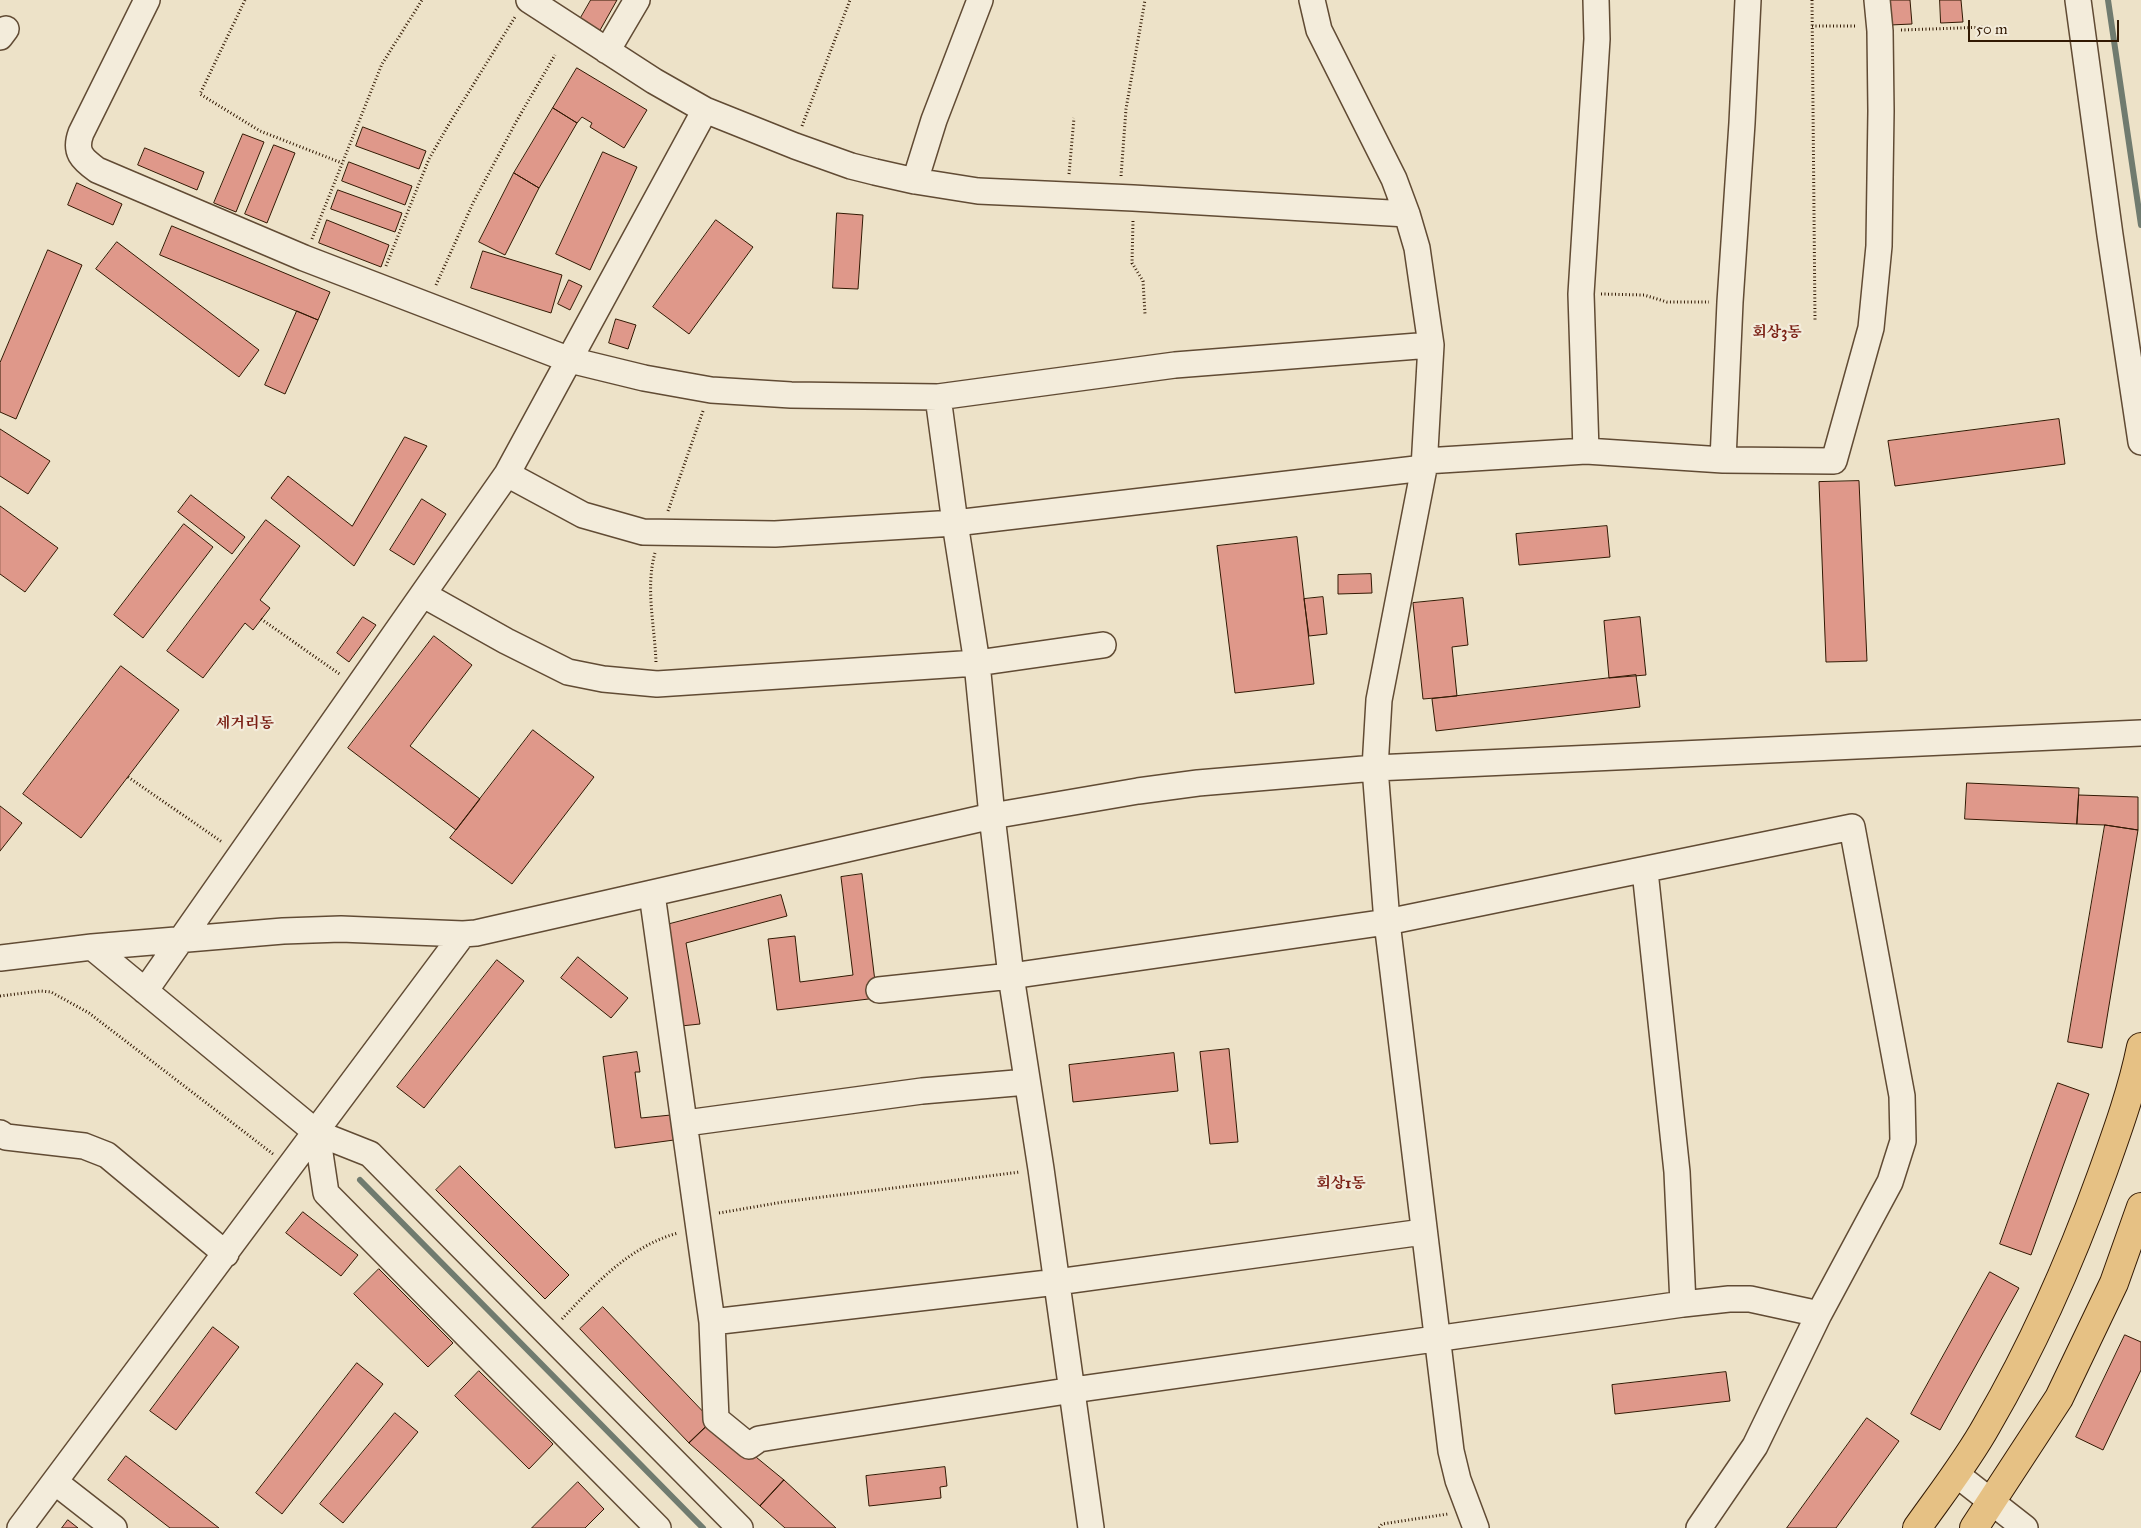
<!DOCTYPE html>
<html>
<head>
<meta charset="utf-8">
<style>
	body { margin:0 }
	#map { position:relative; width:2141px; height:1528px; overflow:hidden; background:#ede2c8; font-family:"IM FELL Great Primer",serif }
	canvas { display:block }
	.scale { position:absolute; left:1968px; top:20px; width:151px; height:22px; box-sizing:border-box; border:2px solid #321903; border-top:0; padding-left:6px; font-size:15px; line-height:18px; white-space:nowrap; color:#321903; -webkit-text-stroke:4px #f3ecdb; paint-order:stroke }
</style>
</head>
<body>
<div id="map">
<canvas width="2141" height="1528"></canvas>
<div class="scale">50 m</div>
</div>
<script>
const context = document.querySelector('canvas').getContext('2d');
context.lineJoin = 'round';
function trace(path, color, width, dash) { context.strokeStyle = color; context.lineWidth = width; context.lineCap = dash ? 'butt' : 'round'; context.setLineDash(dash || []); context.stroke(path); }
function fillPath(path, color) { context.fillStyle = color; context.fill(path, 'evenodd'); }
function write(font, color, halo, rows, align = 'center') {
  context.font = font + ' "IM FELL Great Primer","Noto Serif KR",serif'; context.lineWidth = 4.5; context.setLineDash([]); context.textBaseline = 'middle'; context.strokeStyle = halo; context.fillStyle = color; for (const [text, x, y, turn = 0] of rows) {
    context.save(); context.translate(x, y); context.rotate((+turn || 0) * Math.PI / 180); context.textAlign = isNaN(turn) ? turn : align; if (halo) context.strokeText(text, 0, 0); context.fillText(text, 0, 0); context.restore();
  }
}
trace(new Path2D(`
	M2108,0L2141,225
	M360,1180L703,1528`), '#707b6f', 6);
const building = new Path2D(`
	M591,0H617L599,32L579,21Z
	M1888,0H1910L1912,24L1890,25Z
	M1940,0H1961L1963,22L1941,23Z
	M577,68L647,110L624,148L590,127L592,123L582,117L577,123L553,108Z
	M553,108L577,123L539,188L514,173Z
	M363,127L426,151L419,169L356,146Z
	M243,134L264,142L236,212L214,203Z
	M274,145L295,153L267,223L245,214Z
	M145,148L204,172L197,190L138,165Z
	M603,152L637,167L590,270L556,254Z
	M349,162L412,186L405,205L342,181Z
	M514,173L539,188L505,255L479,242Z
	M77,183L122,204L113,225L68,205Z
	M338,190L402,213L395,232L331,209Z
	M837,213L863,215L858,289L833,288Z
	M327,220L389,245L381,267L319,243Z
	M716,220L753,247L689,334L653,307Z
	M172,226L330,292L318,320L160,255Z
	M117,242L259,350L239,377L96,269Z
	M48,250L82,265L16,419L0,412V363Z
	M483,251L562,275L551,313L471,288Z
	M569,280L582,286L570,310L558,304Z
	M297,311L318,320L285,394L265,385Z
	M616,319L636,325L628,349L609,343Z
	M2059,419L2065,464L1895,486L1888,441Z
	M0,429L50,461L28,494L0,476Z
	M405,437L427,446L354,566L271,498L288,476L352,526Z
	M1859,481L1867,661L1826,662L1819,482Z
	M191,495L245,537L232,554L178,512Z
	M422,499L446,514L414,565L390,550Z
	M0,506L58,548L25,592L0,574Z
	M266,520L300,546L260,600L270,608L253,630L245,623L203,678L167,651Z
	M184,524L213,547L143,638L114,615Z
	M1607,526L1610,557L1519,565L1516,534Z
	M1297,537L1314,684L1235,693L1217,546Z
	M1371,574L1372,593L1338,594V575Z
	M1323,597L1327,634L1309,636L1304,599Z
	M1463,598L1468,645L1452,647L1457,696L1423,699L1413,603Z
	M363,617L376,625L349,662L337,653Z
	M1640,617L1646,675L1609,678L1604,621Z
	M434,636L472,665L410,746L480,799L456,830L348,748Z
	M121,666L179,710L81,838L23,794Z
	M1636,675L1640,707L1436,731L1432,699Z
	M533,730L594,777L512,884L450,838Z
	M1967,783L2079,788L2077,824L1965,819Z
	M2079,795L2138,797V830L2105,825L2077,824Z
	M0,806L22,823L0,851Z
	M2105,825L2138,830L2102,1048L2068,1042Z
	M862,874L877,998L777,1010L768,939L795,936L800,982L853,975L841,877Z
	M781,895L787,916L686,943L700,1024L681,1026L666,925Z
	M578,957L628,998L611,1018L561,978Z
	M497,960L524,981L424,1108L397,1087Z
	M1229,1049L1238,1142L1210,1144L1200,1052Z
	M637,1052L640,1072H635L641,1118L671,1115L674,1140L615,1148L603,1057Z
	M1174,1053L1178,1091L1073,1102L1069,1065Z
	M2058,1083L2089,1094L2031,1255L2000,1244Z
	M460,1166L569,1275L545,1299L436,1190Z
	M303,1212L358,1255L341,1276L286,1233Z
	M379,1269L453,1343L428,1367L354,1294Z
	M1990,1272L2019,1288L1940,1430L1911,1414Z
	M603,1307L712,1421L689,1443L580,1329Z
	M213,1327L239,1347L176,1430L150,1411Z
	M2125,1335L2141,1342V1370L2103,1450L2076,1437Z
	M357,1363L383,1384L282,1514L256,1493Z
	M479,1371L553,1444L529,1469L455,1396Z
	M1726,1372L1730,1401L1615,1414L1612,1385Z
	M395,1413L418,1432L343,1523L320,1504Z
	M1867,1418L1899,1441L1836,1528H1787Z
	M712,1421L784,1480L760,1506L689,1443Z
	M126,1456L219,1528H170L108,1480Z
	M945,1467L947,1486L940,1487L941,1498L869,1506L866,1476Z
	M784,1480L836,1528H785L760,1506Z
	M578,1482L604,1509L585,1528H532Z
	M68,1520L78,1528H62Z`);
fillPath(building, '#df988a');
trace(building, '#321903', 1);
const minor = new Path2D(`
	M147,0L81,133C74,152 82,159 97,170L304,258L570,360L644,378L711,390L791,395L938,397L1175,365L1431,345
	M529,0L654,81L705,110L795,146L851,166L875,172L915,181L978,191L1133,198L1407,214
	M1312,0L1319,30L1394,179L1407,214L1417,248L1431,345L1424,468L1379,700L1375,768L1387,922L1451,1451L1458,1480L1476,1528
	M2078,0L2110,235L2141,442
	M0,37L6,29
	M607,51L637,0
	M915,181L934,120L980,0
	M938,397L955,523L977,663L992,816L1011,976L1041,1169L1091,1528
	M1586,451L1581,294L1597,39L1596,0
	M1723,460L1730,302L1742,123L1748,0
	M1425,461L1586,451L1723,460L1834,461L1871,328L1879,246L1881,111L1880,31L1877,0
	M507,474L583,515L643,532L775,534L955,523L1424,468
	M424,595L506,641L568,672L603,679L657,684L977,663L1103,645
	M1645,871L1677,1172L1683,1304
	M652,894L712,1322L716,1419L749,1446L759,1439L789,1434L1073,1390L1683,1304L1729,1299H1750L1819,1314
	M92,947L317,1133L370,1154L740,1528
	M0,958L92,947L283,931L341,929L463,934L476,933L992,816L1138,791L1198,783L1375,768L2141,733
	M879,990L1011,976L1387,922L1852,827L1902,1096L1903,1141L1890,1182L1819,1314L1755,1446L1699,1528
	M145,991L507,474L705,110
	M686,1123L922,1091L1027,1082
	M0,1133L6,1137L84,1146L107,1155L226,1254
	M317,1133L326,1193L658,1528
	M712,1322L1057,1282L1423,1232
	M1956,1474L2025,1528
	M55,1482L114,1528
	M20,1528L463,934`);
const major = new Path2D(`
	M1917,1528C1941,1494 1967,1461 1987,1425C2033,1346 2071,1260 2102,1174C2117,1132 2132,1091 2141,1047
	M1974,1528L2059,1398L2114,1283L2141,1207`);
trace(minor, '#614b34', 28);
trace(major, '#321903', 30);
trace(new Path2D(`
	M245,0L200,94L260,131L342,163
	M1812,0L1815,320
	M1812,26H1857
	M1901,30L1988,27
	M802,126L850,0
	M1069,174L1074,118
	M1121,176L1126,109L1145,0
	M1133,221L1132,263L1143,281L1145,314
	M312,239L382,64L422,0
	M386,266L429,159L449,124L515,17
	M436,285L473,203L516,122L555,55
	M1601,294L1644,295L1667,302H1709
	M668,511L703,411
	M655,553C645,588 655,627 656,663
	M261,619L341,675
	M128,777L222,842
	M0,996L41,991L51,992L89,1013L273,1154
	M719,1213L783,1202L1020,1172
	M562,1319C595,1284 630,1246 678,1233
	M1379,1528L1382,1524L1448,1514`), '#321903', 3, [1, 2.5]);
trace(minor, '#f3ecdb', 25);
trace(major, '#e6c184', 28);
write('bold 15px', '#7a1f14', '#f3ecdb', [
	["회상3동",1777,333],
	["세거리동",245,724],
	["회상1동",1341,1184]
]);
</script>
</body>
</html>
